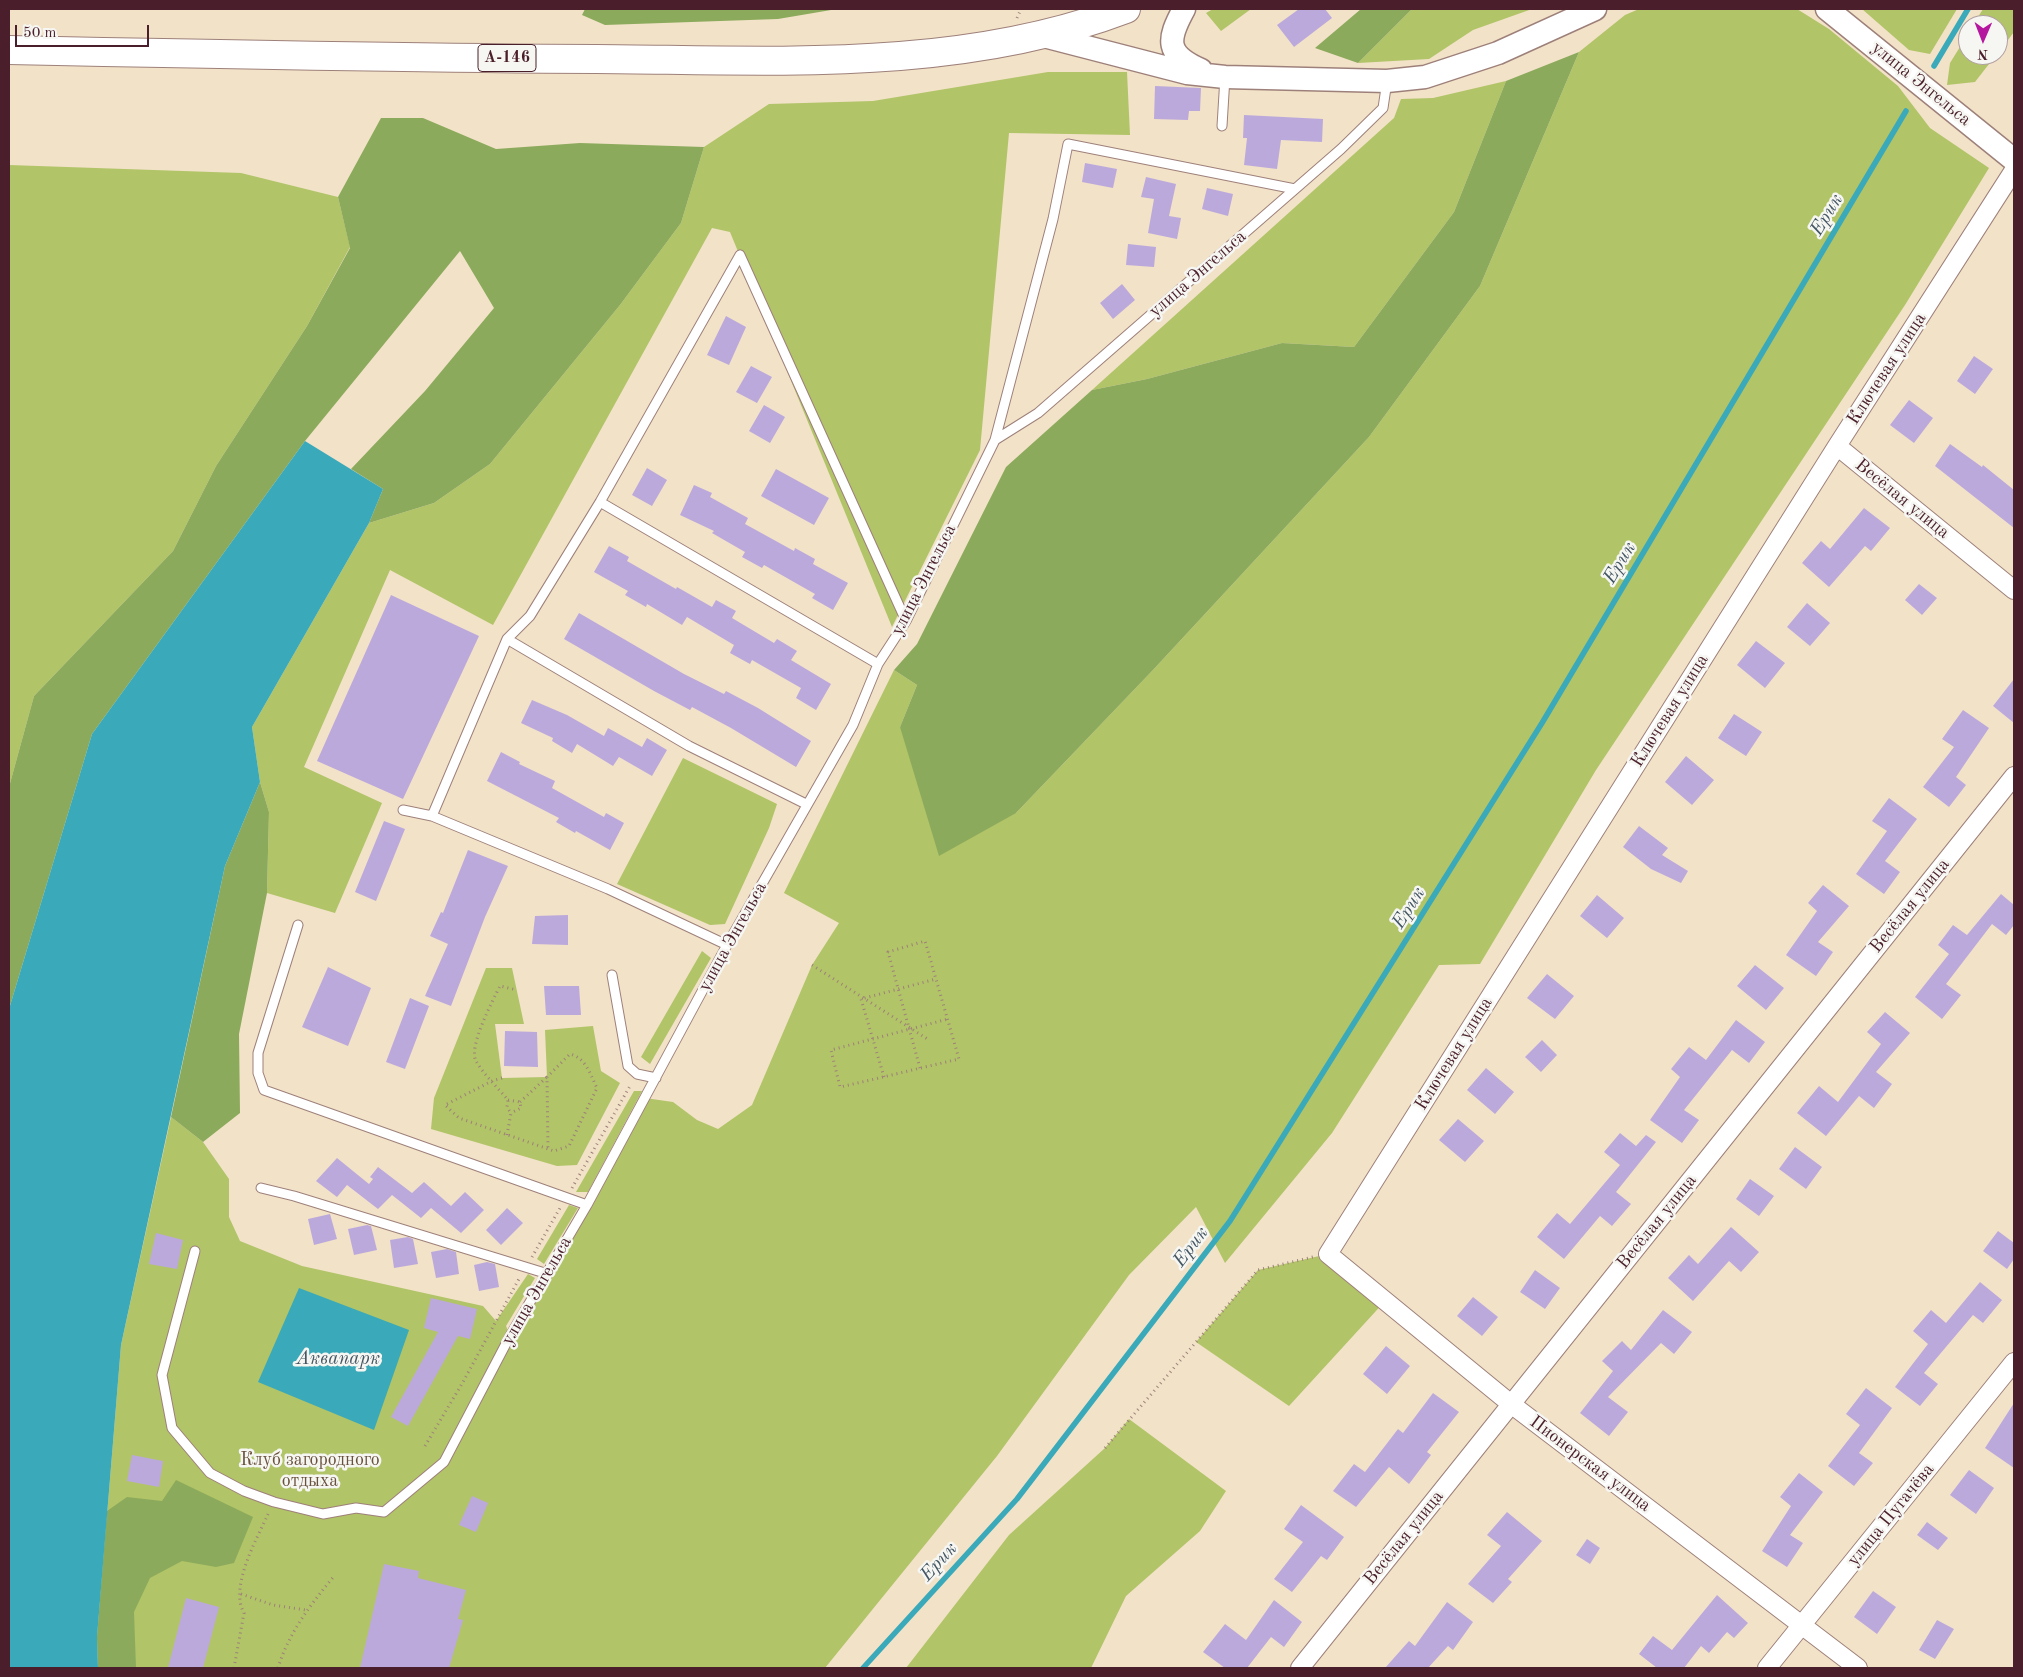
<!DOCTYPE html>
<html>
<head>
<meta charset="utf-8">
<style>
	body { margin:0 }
	#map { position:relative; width:2023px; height:1677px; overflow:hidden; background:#f2e2c8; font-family:"Old Standard TT",serif }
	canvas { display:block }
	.frame { position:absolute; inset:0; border:10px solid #4a1f2b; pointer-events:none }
	.north { position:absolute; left:1958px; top:15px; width:50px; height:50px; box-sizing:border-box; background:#f6f6f2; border:1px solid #b1a0a2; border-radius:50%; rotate:181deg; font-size:14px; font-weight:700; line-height:20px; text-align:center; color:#4a1f2b }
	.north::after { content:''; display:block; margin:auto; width:18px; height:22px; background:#b5179e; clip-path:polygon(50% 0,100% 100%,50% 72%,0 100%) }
	.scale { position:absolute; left:15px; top:25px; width:134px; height:22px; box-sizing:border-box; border:2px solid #4a1f2b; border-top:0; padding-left:6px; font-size:15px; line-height:18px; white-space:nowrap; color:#4a1f2b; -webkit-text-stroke:4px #f6f6f2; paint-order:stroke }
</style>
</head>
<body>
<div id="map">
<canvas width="2023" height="1677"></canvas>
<div class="frame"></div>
<div class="north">N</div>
<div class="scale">50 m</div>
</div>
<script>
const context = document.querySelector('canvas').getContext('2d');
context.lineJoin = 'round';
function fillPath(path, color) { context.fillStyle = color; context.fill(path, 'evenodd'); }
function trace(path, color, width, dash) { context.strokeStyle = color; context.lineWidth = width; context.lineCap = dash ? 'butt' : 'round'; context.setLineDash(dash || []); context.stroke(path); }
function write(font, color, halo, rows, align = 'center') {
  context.font = font + ' "Old Standard TT",serif'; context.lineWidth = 5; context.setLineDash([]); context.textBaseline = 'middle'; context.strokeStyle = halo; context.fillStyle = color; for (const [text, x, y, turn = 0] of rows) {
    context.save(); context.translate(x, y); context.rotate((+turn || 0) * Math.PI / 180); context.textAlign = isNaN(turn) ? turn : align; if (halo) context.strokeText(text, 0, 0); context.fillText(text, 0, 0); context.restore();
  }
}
fillPath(new Path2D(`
	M1213,9H1251L1221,31L1206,13Z
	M1412,9H1532L1473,30L1429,59L1358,63Z
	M1639,9H1797L1829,29L1898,86L1930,128L1989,168L1905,305L1596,770L1480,964L1439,965L1332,1133L1225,1263L1196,1207L1129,1275L997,1456L825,1668H98L97,1637L121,1345L171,1117L203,1142L229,1179V1217L240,1241L302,1266L483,1306L496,1321L528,1274L535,1278L506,1326L510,1336L645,1098L673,1102L697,1120L718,1129L752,1105L812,965L839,923L784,893L894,670L917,685L900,727L1016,813L1153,670L1369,437L1480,286L1579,52L1625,15Z
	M1862,9H1957L1930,54L1909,50Z
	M1983,9H2014V32L1998,53V25H1973Z
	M1968,34V55H1996L1975,82L1947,85L1950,63Z
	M1048,72H1127L1130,135L1009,133L980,450L892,627L730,232L712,228L493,625L390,570L304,767L382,803L335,913L267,893L269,812L260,782L252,727L369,523L434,503L490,464L620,305L681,223L704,147L769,104L873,101Z
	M1506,81L1454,212L1354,347L1282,343L1147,379L1092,390L1394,118L1401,99L1433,98Z
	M9,165L241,173L338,197L350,247L307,326L216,466L173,551L34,696L9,787Z
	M683,758L777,804L769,828L725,924L710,925L617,884Z
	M702,951L711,958L650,1064L641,1057Z
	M486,968H512L524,1024H495L502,1078L547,1077L545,1030L593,1026L601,1071L620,1083L577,1165L557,1166L431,1129L434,1098Z
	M634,1091H642L588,1192H576Z
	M569,1205L578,1208L544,1264L537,1259Z
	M1328,1254L1386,1300L1289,1406L1196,1342L1258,1270Z
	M1129,1419L1226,1491L1200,1531L1126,1596L1091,1668H906L1009,1535L1105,1448Z`), '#b1c468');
fillPath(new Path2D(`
	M585,9H837L778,19L605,25L582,15Z
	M1361,9H1412L1358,63L1315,48Z
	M1579,52L1480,286L1369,437L1153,670L1016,813L939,856L900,727L917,685L894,670L917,644L1006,467L1092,390L1147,379L1282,343L1354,347L1454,212L1506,81Z
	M381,118H423L496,149L580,143L704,147L681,223L620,305L490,464L434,503L369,523L383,489L351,469L425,391L494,308L460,251L305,441L92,734L9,1009V787L34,696L173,551L216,466L307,326L350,248L338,197Z
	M260,782L269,812L267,893L239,1034L240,1113L203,1142L171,1117L225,866Z
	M176,1480L253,1517L234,1563L216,1567L182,1561L150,1578L134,1612L136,1668H98L97,1637L107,1511L127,1497L162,1501Z`), '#8caa5c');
fillPath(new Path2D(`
	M305,441L383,489L369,523L252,727L260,782L225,866L121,1345L97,1637L98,1668H9V1009L92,734Z
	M299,1288L409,1330L374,1430L258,1382Z`), '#3aa9b9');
trace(new Path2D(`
	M1934,66L1968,9
	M863,1668L1017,1499L1230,1221L1542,723L1906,111`), '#3aa9b9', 5.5);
fillPath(new Path2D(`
	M1299,9H1325L1332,18L1294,47L1277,25Z
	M1155,86L1201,88L1200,111H1189L1188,120L1154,119Z
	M1244,115L1323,119L1322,142L1281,140L1277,169L1244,165L1247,138H1243Z
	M1085,163L1117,169L1113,188L1082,182Z
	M1146,177L1176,184L1169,216L1181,218L1177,239L1148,233L1154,199L1141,197Z
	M1207,188L1233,194L1228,216L1202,209Z
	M1128,244L1156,247L1154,267L1126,265Z
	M1122,284L1135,300L1113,319L1100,303Z
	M726,316L746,327L729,365L707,355Z
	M1974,356L1993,369L1975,394L1957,381Z
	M751,366L772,377L757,403L736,392Z
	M1909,400L1933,418L1914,443L1890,425Z
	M764,405L785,417L770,443L749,431Z
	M1950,444L1982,467L1983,465L2014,490V528L1935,466Z
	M647,468L667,480L652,506L632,495Z
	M776,469L829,498L814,525L761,496Z
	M694,485L712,493L710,497L748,518L745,524L794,551L795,548L815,559L813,564L848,583L833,610L812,598L815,594L764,565L762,568L742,557L745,552L712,533L714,531L680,515Z
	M1864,508L1890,528L1871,551L1865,546L1829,587L1802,563L1821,541L1830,549Z
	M609,546L629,557L627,561L676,589L677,587L712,607L716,600L736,611L732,618L774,643L777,639L797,651L791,660L831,684L816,710L796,698L801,688L752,660L750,664L730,653L734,645L687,617L682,625L647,604L646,607L625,595L628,591L594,572Z
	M1919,584L1937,598L1922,615L1905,600Z
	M391,595L479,636L403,799L317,761Z
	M1807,603L1830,623L1810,646L1787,627Z
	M579,613L684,674L724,694L726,691L758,708L811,741L796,767L731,728L692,707L690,710L654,691L564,639Z
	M1756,641L1785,663L1765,688L1737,665Z
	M2014,679V723L1993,706Z
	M532,700L567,715L604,736L608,728L642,747L647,738L667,750L652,776L619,757L613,766L577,744L572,753L552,741L553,738L521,723Z
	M1963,710L1989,728L1956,777L1966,785L1949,807L1923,787L1954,747L1942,739Z
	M1734,714L1762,732L1746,756L1718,738Z
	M501,752L520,762L519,764L555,781L552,788L604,817L606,813L624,823L610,850L576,831L575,833L556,822L559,818L487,781Z
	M1686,756L1714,780L1692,805L1665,782Z
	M1889,798L1917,819L1885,861L1900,872L1884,894L1856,874L1887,831L1872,821Z
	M384,821L405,829L376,901L355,892Z
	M1639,826L1668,848L1662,855L1688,871L1681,883L1651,869L1623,847Z
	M468,850L508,866L485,917L451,1006L425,996L448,944L430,936L441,912L443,913Z
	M1823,885L1849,906L1818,942L1833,952L1816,976L1786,955L1817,911L1808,903Z
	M2001,894L2014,905V925L2006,935L1992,924L1946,984L1961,995L1942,1019L1915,997L1949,954L1938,945L1953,925L1967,935Z
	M1597,895L1624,918L1607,938L1580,916Z
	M568,915V945L532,944L535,916Z
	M1755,965L1784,988L1766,1010L1737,986Z
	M328,967L371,988L348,1046L302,1027Z
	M1547,974L1574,996L1555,1019L1527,998Z
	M544,986H579L581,1015H546Z
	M410,998L429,1006L405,1069L386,1062Z
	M1885,1012L1910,1033L1876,1072L1892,1084L1874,1108L1859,1096L1826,1136L1797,1113L1819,1086L1838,1102L1881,1044L1867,1032Z
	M1736,1020L1765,1042L1749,1063L1732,1050L1684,1110L1699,1120L1682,1143L1650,1120L1680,1077L1671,1069L1689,1047L1706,1060Z
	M505,1031L537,1032L538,1067L504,1066Z
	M1542,1040L1557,1055L1541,1072L1525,1057Z
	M1486,1068L1514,1092L1495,1114L1467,1090Z
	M1458,1119L1484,1141L1465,1162L1439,1140Z
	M1620,1133L1636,1146L1646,1135L1656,1142L1616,1192L1631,1204L1612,1226L1600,1216L1564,1259L1537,1237L1557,1213L1570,1224L1620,1165L1604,1152Z
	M1795,1147L1822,1167L1806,1189L1779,1169Z
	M337,1158L369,1184L373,1179L370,1177L378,1167L412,1193L424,1182L451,1206L465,1192L484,1210L461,1233L431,1208L421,1218L392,1195L378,1209L347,1185L337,1197L316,1181Z
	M1750,1179L1774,1196L1759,1216L1736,1199Z
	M507,1208L523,1223L501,1245L486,1230Z
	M330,1214L337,1239L314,1245L308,1219Z
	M367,1225L371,1226L377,1250L354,1255L348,1229Z
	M1731,1227L1759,1252L1741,1272L1729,1261L1693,1301L1668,1278L1689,1255L1698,1264Z
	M1998,1231L2014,1243V1259L2007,1269L1983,1251Z
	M156,1233L183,1240L177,1269L149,1264Z
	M408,1237L413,1239L418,1264L394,1268L390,1240Z
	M447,1249L456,1252L459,1274L436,1278L431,1252Z
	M487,1262L495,1264L499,1287L479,1291L474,1265Z
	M1535,1270L1560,1288L1545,1309L1520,1292Z
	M1980,1282L2002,1300L1983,1323L1973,1315L1924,1373L1938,1384L1920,1406L1895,1387L1928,1344L1913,1331L1931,1310L1946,1323Z
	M1473,1297L1498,1317L1482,1336L1457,1316Z
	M431,1298L477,1309L470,1339L458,1336L408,1426L391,1417L438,1332L424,1328Z
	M1663,1310L1692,1332L1674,1354L1661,1343L1608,1397L1628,1412L1609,1436L1580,1413L1613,1371L1602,1361L1622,1341L1631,1350Z
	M1386,1346L1410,1366L1387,1394L1363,1374Z
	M1866,1388L1892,1408L1859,1453L1873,1463L1854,1486L1828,1466L1860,1425L1846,1414Z
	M1433,1393L1459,1412L1427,1452L1431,1455L1409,1484L1389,1467L1356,1507L1333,1491L1354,1464L1365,1472L1398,1429L1403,1433Z
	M2014,1403V1468L1985,1448Z
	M132,1455L163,1461L159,1487L127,1481Z
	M1969,1470L1994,1488L1976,1514L1950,1495Z
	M1799,1473L1823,1492L1790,1535L1803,1543L1787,1567L1762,1551L1791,1506L1780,1497Z
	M472,1496L488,1503L476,1532L459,1525Z
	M1301,1505L1344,1537L1327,1560L1321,1556L1292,1592L1274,1579L1303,1542L1284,1529Z
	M1507,1512L1542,1541L1508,1579L1512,1582L1493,1603L1468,1584L1501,1546L1487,1535Z
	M1927,1522L1948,1538L1938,1550L1917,1535Z
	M1587,1539L1600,1548L1590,1564L1576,1555Z
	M384,1564L419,1571L418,1578L466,1590L458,1619L463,1620L449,1668H360Z
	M1873,1591L1896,1607L1877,1634L1854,1617Z
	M1717,1595L1748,1623L1734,1638L1727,1632L1709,1653L1701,1646L1684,1668H1657L1639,1654L1653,1636L1672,1650Z
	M186,1598L219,1607L203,1668H168Z
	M1274,1600L1302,1622L1284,1647L1271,1637L1247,1668H1225L1203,1652L1225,1624L1246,1640Z
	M1447,1602L1473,1622L1453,1650L1448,1646L1428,1668H1385L1409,1641L1415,1646Z
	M1937,1620L1954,1629L1935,1659L1919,1650Z`), '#bca9dc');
const service = new Path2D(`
	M1222,126L1225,77
	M740,255L906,621
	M995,440L1053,219L1068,144L1295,189
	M600,502L878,664
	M507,639L689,746L806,804
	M403,810L432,816L608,889L727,945
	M432,816L507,639L530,616L600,502L740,255
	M298,925L258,1053V1073L264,1090L587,1205
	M612,975L628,1066L637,1074L656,1078
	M261,1188L294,1196L548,1274
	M195,1251L162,1375L172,1428L210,1473L244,1491L274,1502L323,1514L356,1508L384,1512L444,1462L510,1336L587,1205L727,945L853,725L878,664L906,621L995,440L1038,413L1341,149L1383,108L1387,81`);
const minor = new Path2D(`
	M1837,446L2014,590
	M1300,1668L2014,776
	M1767,1668L2014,1362
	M1858,1668L1511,1404L1328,1254L1837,446L2014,170`);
const tertiary = new Path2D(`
	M1184,9C1167,40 1165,54 1201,70
	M1827,9L2014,160
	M1040,35L1187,73L1225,77L1387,81L1425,77L1498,53L1595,9`);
const trunk = new Path2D(`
	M9,50C204,54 400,58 596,59C772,60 958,73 1126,9`);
trace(service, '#9e807a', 11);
trace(minor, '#9e807a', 20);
trace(tertiary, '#9e807a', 25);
trace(trunk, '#9e807a', 30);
trace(new Path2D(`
	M1017,18L1021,9
	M812,965L929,1040
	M920,1068L888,952L925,941L959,1059C920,1068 880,1078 840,1087L831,1050L948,1019
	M884,1077L861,999L936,979
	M502,1078L492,1081L445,1105L459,1118L554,1151L569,1146L597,1088C590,1074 586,1058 570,1054L547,1077L548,1149
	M508,1100L520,1102L521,1108L511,1113
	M520,1102L547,1077
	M507,1135L511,1113L507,1107L508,1100C498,1088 484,1075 476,1061C468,1047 493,1000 500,986L517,990
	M572,1188L630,1086
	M532,1257L560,1208
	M425,1446L463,1382L520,1277
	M1105,1448L1258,1270L1313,1257
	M241,1594L273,1605L306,1610
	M234,1668L244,1613C229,1587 257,1539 268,1514
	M278,1668C289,1632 311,1604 335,1575`), '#9e807a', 3, [1, 4]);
trace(service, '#fff', 9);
trace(minor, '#fff', 18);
trace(tertiary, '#fff', 22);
trace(trunk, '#fff', 28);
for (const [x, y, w] of [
	[507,58,58]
]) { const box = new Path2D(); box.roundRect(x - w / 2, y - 13.5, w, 27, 4); context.fillStyle = '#f6f6f2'; context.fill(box); trace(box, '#4a1f2b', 1); }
write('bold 16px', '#4a1f2b', null, [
	["А-146",507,58]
]);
write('18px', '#4a1f2b', '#f6f6f2', [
	["улица Энгельса",1921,84,39],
	["улица Энгельса",1198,274,-41],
	["Ключевая улица",1887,369,-57],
	["Весёлая улица",1902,499,39],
	["улица Энгельса",924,580,-63],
	["Ключевая улица",1670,711,-58],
	["Весёлая улица",1910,906,-51],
	["улица Энгельса",733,937,-61],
	["Ключевая улица",1454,1054,-58],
	["Весёлая улица",1657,1222,-51],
	["улица Энгельса",537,1291,-60],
	["Пионерская улица",1590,1464,37],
	["улица Пугачёва",1891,1515,-51],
	["Весёлая улица",1404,1538,-51]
]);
write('18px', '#69513d', '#f6f6f2', [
	["Клуб загородного",310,1460],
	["отдыха",310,1481]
]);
write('italic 19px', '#445664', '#f6f6f2', [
	["Ерик",1827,215,-59],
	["Ерик",1620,563,-59],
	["Ерик",1409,908,-58],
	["Ерик",1191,1247,-53],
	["Аквапарк",338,1359],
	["Ерик",939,1562,-48]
]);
</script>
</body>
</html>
